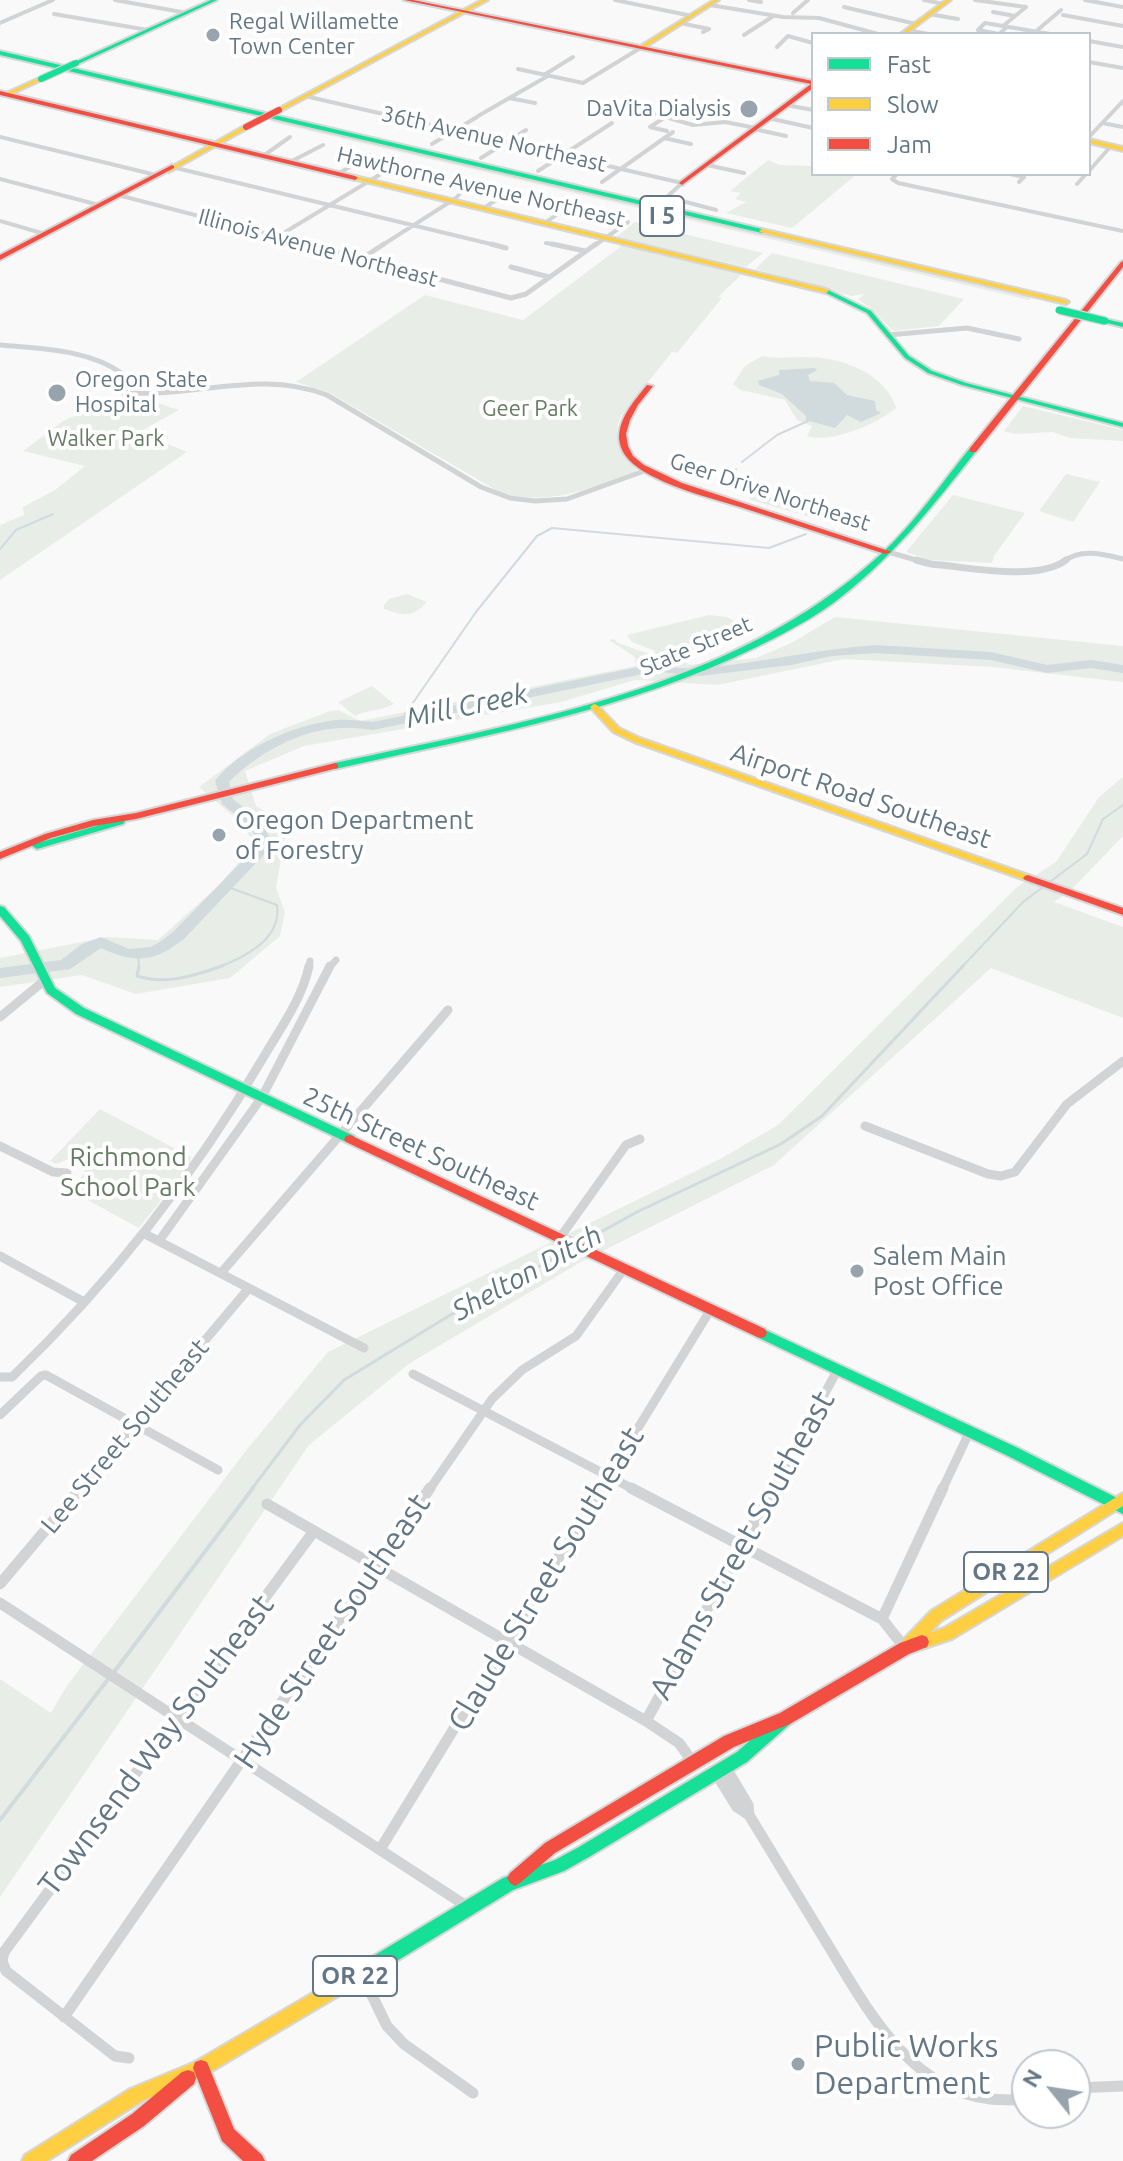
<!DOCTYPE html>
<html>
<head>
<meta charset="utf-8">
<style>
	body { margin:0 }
	#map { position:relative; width:1123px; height:2161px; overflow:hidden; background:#f9f9f9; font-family:Ubuntu,sans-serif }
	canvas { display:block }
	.legend { position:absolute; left:811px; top:32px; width:280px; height:144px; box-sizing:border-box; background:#fff; border:2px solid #c0c8cf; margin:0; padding:10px 14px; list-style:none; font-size:24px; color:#627686 }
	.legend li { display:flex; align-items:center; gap:16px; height:40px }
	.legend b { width:40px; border:2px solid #c0c8cf }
	.north { position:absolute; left:1011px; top:2049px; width:80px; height:80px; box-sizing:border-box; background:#fff; border:2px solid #c0c8cf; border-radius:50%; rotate:300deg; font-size:22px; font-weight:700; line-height:32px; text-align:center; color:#627686 }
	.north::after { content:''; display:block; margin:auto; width:28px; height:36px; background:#97a4ae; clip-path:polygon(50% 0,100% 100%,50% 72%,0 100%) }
</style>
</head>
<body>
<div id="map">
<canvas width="1123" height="2161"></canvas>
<ul class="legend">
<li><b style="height:10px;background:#16e098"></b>Fast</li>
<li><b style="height:10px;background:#ffcf43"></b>Slow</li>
<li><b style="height:10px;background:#f24e42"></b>Jam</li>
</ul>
<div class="north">N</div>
</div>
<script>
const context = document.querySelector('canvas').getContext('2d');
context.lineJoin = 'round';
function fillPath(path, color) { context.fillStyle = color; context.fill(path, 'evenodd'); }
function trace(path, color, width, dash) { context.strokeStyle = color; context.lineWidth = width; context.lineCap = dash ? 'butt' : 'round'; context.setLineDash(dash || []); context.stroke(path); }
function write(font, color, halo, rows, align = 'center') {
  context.font = font + ' Ubuntu,sans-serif'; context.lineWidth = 8; context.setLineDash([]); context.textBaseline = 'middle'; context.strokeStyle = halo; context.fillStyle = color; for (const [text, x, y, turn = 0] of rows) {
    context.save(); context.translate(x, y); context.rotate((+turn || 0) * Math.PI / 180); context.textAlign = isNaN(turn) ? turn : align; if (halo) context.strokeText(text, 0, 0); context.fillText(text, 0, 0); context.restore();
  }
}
fillPath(new Path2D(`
	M271,119L996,289L1031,298L1029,300L268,121L278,122Z
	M768,160L780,165L813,166V174H857L792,228L726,213L746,202L735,199L741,193L730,191Z
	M635,222L763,253L746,267L616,237Z
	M624,244L741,275L718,297L722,298L677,353L672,352L621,416C611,439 622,453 638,469L635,472C590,489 550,506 501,493L330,393L296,382L425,295L523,320Z
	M772,253L964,299L939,326L893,331L871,308L858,300L864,294L851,296L755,269Z
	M762,356C777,359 791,357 807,357C841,357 886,373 896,408C877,424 831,444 807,436L812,426L797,420L785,400L741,390L733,384L745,366Z
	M123,395L143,398L179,410L139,432L187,452L0,580V525L24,515L23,507L55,490L85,466L23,451L63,421Z
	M1023,406L1123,430V441L1070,438L1053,432L1016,434L1004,431Z
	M1066,474L1100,482L1073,522L1039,511Z
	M753,488L811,503L824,521L751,500L745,493Z
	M953,495L1025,513L994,556L992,563L930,560L906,552Z
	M407,594L427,602C412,618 404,616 384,609V605L389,599Z
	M709,615L727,617L748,629L701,650L651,657L643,664L657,659L685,657L688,665L756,658L791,643L835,617L1123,646V682L992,667L844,659L717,685L635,680L561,702L304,746L245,771L256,806L287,824L276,888L285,912L280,936L230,978L136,994L82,975L0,987V958L107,937L158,940L219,885L255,843L234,817L199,787L270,734L330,711L338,710L360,721L636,666L635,657L609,640L614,639L618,643L652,655L655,651L632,642L627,635Z
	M372,686L394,704C377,712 370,709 355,716L338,702Z
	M1123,777V836L1074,887L1054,902L1123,927V1018L991,968L774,1165L581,1262L410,1363L309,1445L0,1897V1679L51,1713L66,1687L248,1448L328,1352L722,1158L778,1125L1017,887L1056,862L1099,797Z
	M100,1109L191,1157L190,1164L139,1228L69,1190L85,1173L83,1163L72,1158L56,1164L50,1161Z`), '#e9ede7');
fillPath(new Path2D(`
	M815,368L817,370L808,375L810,381L834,383L847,395L875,401L876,410L881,413L861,422L847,415L835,428L806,420V416L782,394L759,385L758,381L779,375V370Z`), '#d1dadd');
trace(new Path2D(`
	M742,462L777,435L808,421
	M731,478L736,469
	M752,492L816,517
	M0,549L16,530L53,514
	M401,720L476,612L537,536L552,528L769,548L806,534
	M138,955L139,968
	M217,968C245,957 282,939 277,905L228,887
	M961,968L1023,902L1087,854L1103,819L1123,805`), '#d1dadd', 2);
trace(new Path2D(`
	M139,966L137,976C166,985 194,976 222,966
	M579,1244L637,1212L781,1144L822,1116L963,966
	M251,1490L300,1425L344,1380L452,1314L573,1248`), '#d1dadd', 3);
trace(new Path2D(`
	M114,1672L253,1488
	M0,1820L109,1678`), '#d1dadd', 4);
fillPath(new Path2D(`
	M876,645L991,652L1047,665L1091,660L1123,665V673L1091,668L1047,673L991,660L876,653L832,656L791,665L700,676L660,672L638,675L373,730C362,729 352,727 341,728C301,729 256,754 229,782L233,799L261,821L273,845L184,939C155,962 135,964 101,948L70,969L0,978V968L61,960L82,944L101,937L129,949L150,947L160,942L174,931L259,844L251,827L222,804L215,781C242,747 294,725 336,720C348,719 361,721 373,722L638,667C662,664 683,670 705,668C763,662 819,649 876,645Z`), '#d1dadd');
const fast = new Path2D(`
	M211,0H217L78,64L73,63Z
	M0,51L762,229L765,231L762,233L0,55Z
	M824,290H828L871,311L909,356L932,371L966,383L1123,423V427L962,385L928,373L905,358L867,313L824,292Z
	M1105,319L1123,323V327L1103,322L1102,321Z
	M970,448L977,450C933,506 890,561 832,604C801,626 766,643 731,659C606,715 468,739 335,769L330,766L335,763C524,722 732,690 880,555C914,524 941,484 970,448Z
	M120,819L123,820L125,822L123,824L37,849L32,846L34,844Z
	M0,906L4,907L29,936L55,988L84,1008L354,1136L356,1139L354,1142H346L76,1014L47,993L21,941L0,916Z
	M761,1328L1018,1448L1123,1501V1514L1008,1456L757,1337L755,1333L757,1329Z
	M785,1712L790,1714L792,1719L790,1724L747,1762L589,1857L564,1871L513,1890L382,1970L376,1972L370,1970L368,1964L370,1958L503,1878L555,1860L579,1847L737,1752L780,1714Z`);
const slow = new Path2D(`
	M482,0H488L281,111L276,110Z
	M714,0H719L644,48L639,47Z
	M946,0H951L906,34H900Z
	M39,78L44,79L7,96L2,95Z
	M246,125L248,128L169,172L164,171Z
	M1089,139L1123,147V151L1089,143Z
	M355,176L826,289L829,291L826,293L353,179V177Z
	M762,229L1066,300L1069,302L1066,304L760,232L759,231Z
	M594,704L597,705L619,728L640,738L1031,876L1033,878L1031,880H1025L634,742L613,732L590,707Z
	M1123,1493V1506L941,1621L930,1633L944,1628L1123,1523V1536L952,1639L922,1649L917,1646L908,1652L903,1650L901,1645L903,1640L931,1611Z
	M376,1956L382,1958L384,1964L382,1970L207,2074L142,2101L47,2161H22L25,2155L130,2089L195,2062Z`);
const jam = new Path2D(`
	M404,0H413L813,81V88L682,185L679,183L680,182L811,84Z
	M0,91L355,176L358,178L355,180L0,95Z
	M172,165L174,166V168L0,260V255Z
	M1123,261V267L976,452H970V448L1121,262Z
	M647,385L653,386L638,405L630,420L626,434L628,446L633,456L644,465L682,483L892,552L885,554C837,538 788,523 740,507C711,498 681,491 654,477C640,470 624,460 620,444C615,422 634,401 647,385Z
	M335,763L338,764V768L136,819L94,826L51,838L0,859V852L45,834L93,820L136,813Z
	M1028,875L1123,908V915L1025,880L1023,878L1025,876Z
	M350,1135L765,1329L767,1333L765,1337L761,1338L757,1337L346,1142L344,1139L346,1136Z
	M922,1635L927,1637L929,1642L927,1647L909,1654L790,1724L734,1747L555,1853L520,1883L515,1886L510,1883L507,1878L510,1873L545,1843L724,1736L780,1713L900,1643Z
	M201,2060L207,2062L234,2129L262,2155L265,2161H243L222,2141L193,2068L195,2062Z
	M188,2070L194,2072L196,2078L194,2084L144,2126L92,2161H68L71,2155L132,2114L182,2072Z`);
trace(fast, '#d6d7d8', 4);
trace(slow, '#d6d7d8', 4);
trace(jam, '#d6d7d8', 4);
trace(new Path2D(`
	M115,0L187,13
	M615,0L692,16
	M749,0L761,2
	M924,0L944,4
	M975,0L1026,7
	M1085,0L1123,7
	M710,5L783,17L819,18L878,34
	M844,7L916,24
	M993,12L1015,16
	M793,13L808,0
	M54,14L148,30
	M929,14L958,19
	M1063,15L1123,26
	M0,23L53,0
	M680,23L709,29L703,32
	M1003,26L1026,7
	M1007,27L999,34L978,30L985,23L1050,34
	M908,30L928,34
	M1034,33L1061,10
	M744,35L772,17
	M1089,41L1123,47
	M777,47L788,36L813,43
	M1089,62L1123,68
	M518,69L583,83L642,47
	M544,75L573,57
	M305,96L682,183
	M509,98L535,103
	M786,105L813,110
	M634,108L693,125L725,122L756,128
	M478,116L546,77
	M664,118L650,127L667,131
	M768,118L813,128
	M1102,123L1123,127
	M754,129L786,136
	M0,137L156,175
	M1089,137L1123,101
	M664,138L691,144
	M432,144L477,117
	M263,156L290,137
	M481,158L526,130
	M290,162L323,145
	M707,165L744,173
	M172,167L499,246
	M538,171L612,123
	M1089,171L1111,146
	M338,174L369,155
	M897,174L892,179L898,183L1123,231
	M1010,174L1024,177L1019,182
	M0,179L99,205
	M602,182L673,132
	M682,183L667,197L716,210
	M1077,184L1086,174
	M118,195L314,246
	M484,208L508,192
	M0,221L45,234
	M545,223L571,204
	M277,237L399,163
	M546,243L562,246
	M381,246L456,198L463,190L464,177
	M594,246L628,222`), '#d2d3d4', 4);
trace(new Path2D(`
	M306,244L511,298L526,294L596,244
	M491,244L506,248
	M552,244L585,251
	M361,259L384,244
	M511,267L549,277
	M888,335L967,328L1019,339
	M0,345C41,349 88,349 123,374L119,392C191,400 257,368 327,395L481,487L510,498L535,501L567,499L647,470
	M888,552L923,562
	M1063,562C1081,548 1102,554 1123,559`), '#d2d3d4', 5);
trace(new Path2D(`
	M916,560L931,564C968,567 1037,582 1066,560
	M309,968L310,961
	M329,968L336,960`), '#d2d3d4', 7);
trace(new Path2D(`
	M0,1017L45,980
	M865,1126L988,1174L1001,1176L1015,1172L1067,1104L1123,1061
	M0,1146L53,1172L67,1173
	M143,1233L364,1348
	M559,1239L626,1145L640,1139
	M159,1241L262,1097L330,966
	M0,1256L84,1302
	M221,1273L448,1010
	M413,1374L635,1490
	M0,1377H12C111,1282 194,1176 263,1058C280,1029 302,999 309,966
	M0,1415L41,1376L46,1375L218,1470
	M79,1490L249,1288
	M429,1490L492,1399L522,1370L576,1336L624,1269
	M600,1490L711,1309
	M772,1490L838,1369
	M942,1490L970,1431`), '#d2d3d4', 9);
trace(new Path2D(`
	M631,1488L882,1619L905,1648
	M267,1504L646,1721L679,1743L692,1761
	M0,1584L81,1488
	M0,1603L468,1907
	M882,1619L943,1488
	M646,1721L773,1488
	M726,1768L748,1805L749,1815C775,1858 802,1902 828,1945C866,2007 909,2090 990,2099C1002,2100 1015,2100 1027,2100
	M716,1773L737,1807L749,1815
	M381,1848L601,1488
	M361,1973L387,2026L404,2044L473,2093
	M64,2017L430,1488
	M129,2058L115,2056L6,1971L2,1961L4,1952L314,1531
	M1075,2088L1123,2086`), '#d2d3d4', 11);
fillPath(fast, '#16e098');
fillPath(slow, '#ffcf43');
fillPath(jam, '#f24e42');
const fastBridgeFar1 = new Path2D(`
	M41,79L76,63`);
const fastBridge = new Path2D(`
	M1059,310L1105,321`);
const jamBridge = new Path2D(`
	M246,127L279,110`);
trace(fastBridgeFar1, '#d6d7d8', 8, []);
trace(fastBridge, '#d6d7d8', 10, []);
trace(jamBridge, '#d6d7d8', 8, []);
trace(fastBridgeFar1, '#16e098', 6);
trace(fastBridge, '#16e098', 7);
trace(jamBridge, '#f24e42', 6);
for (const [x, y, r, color] of [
	[213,35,8,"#97a4ae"],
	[749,109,10,"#97a4ae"],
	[57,393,10,"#97a4ae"],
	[219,835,8,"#97a4ae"],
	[857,1271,8,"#97a4ae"],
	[798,2064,8,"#97a4ae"]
]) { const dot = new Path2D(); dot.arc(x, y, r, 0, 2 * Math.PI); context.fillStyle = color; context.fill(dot); trace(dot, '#fff', 3); }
write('22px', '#627686', '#fff', [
	["Regal Willamette",229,22],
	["Town Center",229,47],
	["DaVita Dialysis",731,109,"right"],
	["Oregon State",75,380],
	["Hospital",75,405]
], 'left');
write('22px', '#627686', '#fff', [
	["36th Avenue Northeast",494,139,13],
	["Hawthorne Avenue Northeast",481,187,13],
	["Illinois Avenue Northeast",318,248,15],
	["Geer Drive Northeast",770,492,18],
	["State Street",696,646,-23]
]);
write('22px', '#667c62', '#fff', [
	["Geer Park",530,409],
	["Walker Park",106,439]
]);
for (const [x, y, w] of [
	[662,216,44],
	[1006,1572,84],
	[355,1976,84]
]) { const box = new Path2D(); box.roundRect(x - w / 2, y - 20, w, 40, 6); context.fillStyle = '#fff'; context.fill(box); trace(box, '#627686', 2); }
write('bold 24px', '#627686', null, [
	["I 5",662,216],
	["OR 22",1006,1572],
	["OR 22",355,1976]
]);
write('26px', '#627686', '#fff', [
	["Airport Road Southeast",861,796,19],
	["25th Street Southeast",421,1149,25],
	["Lee Street Southeast",125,1436,-50]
]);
write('26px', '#627686', '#fff', [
	["Oregon Department",235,820],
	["of Forestry",235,850],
	["Salem Main",873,1256],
	["Post Office",873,1286]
], 'left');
write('26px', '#667c62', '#fff', [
	["Richmond",128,1157],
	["School Park",128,1187]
]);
write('italic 28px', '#5e767e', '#fff', [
	["Mill Creek",467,706,-12],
	["Shelton Ditch",527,1273,-29]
]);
write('32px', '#627686', '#fff', [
	["Adams Street Southeast",742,1545,-61],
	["Claude Street Southeast",546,1579,-59],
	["Hyde Street Southeast",332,1631,-56],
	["Townsend Way Southeast",156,1745,-53]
]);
write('32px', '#627686', '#fff', [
	["Public Works",814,2046],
	["Department",814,2083]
], 'left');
</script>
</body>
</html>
